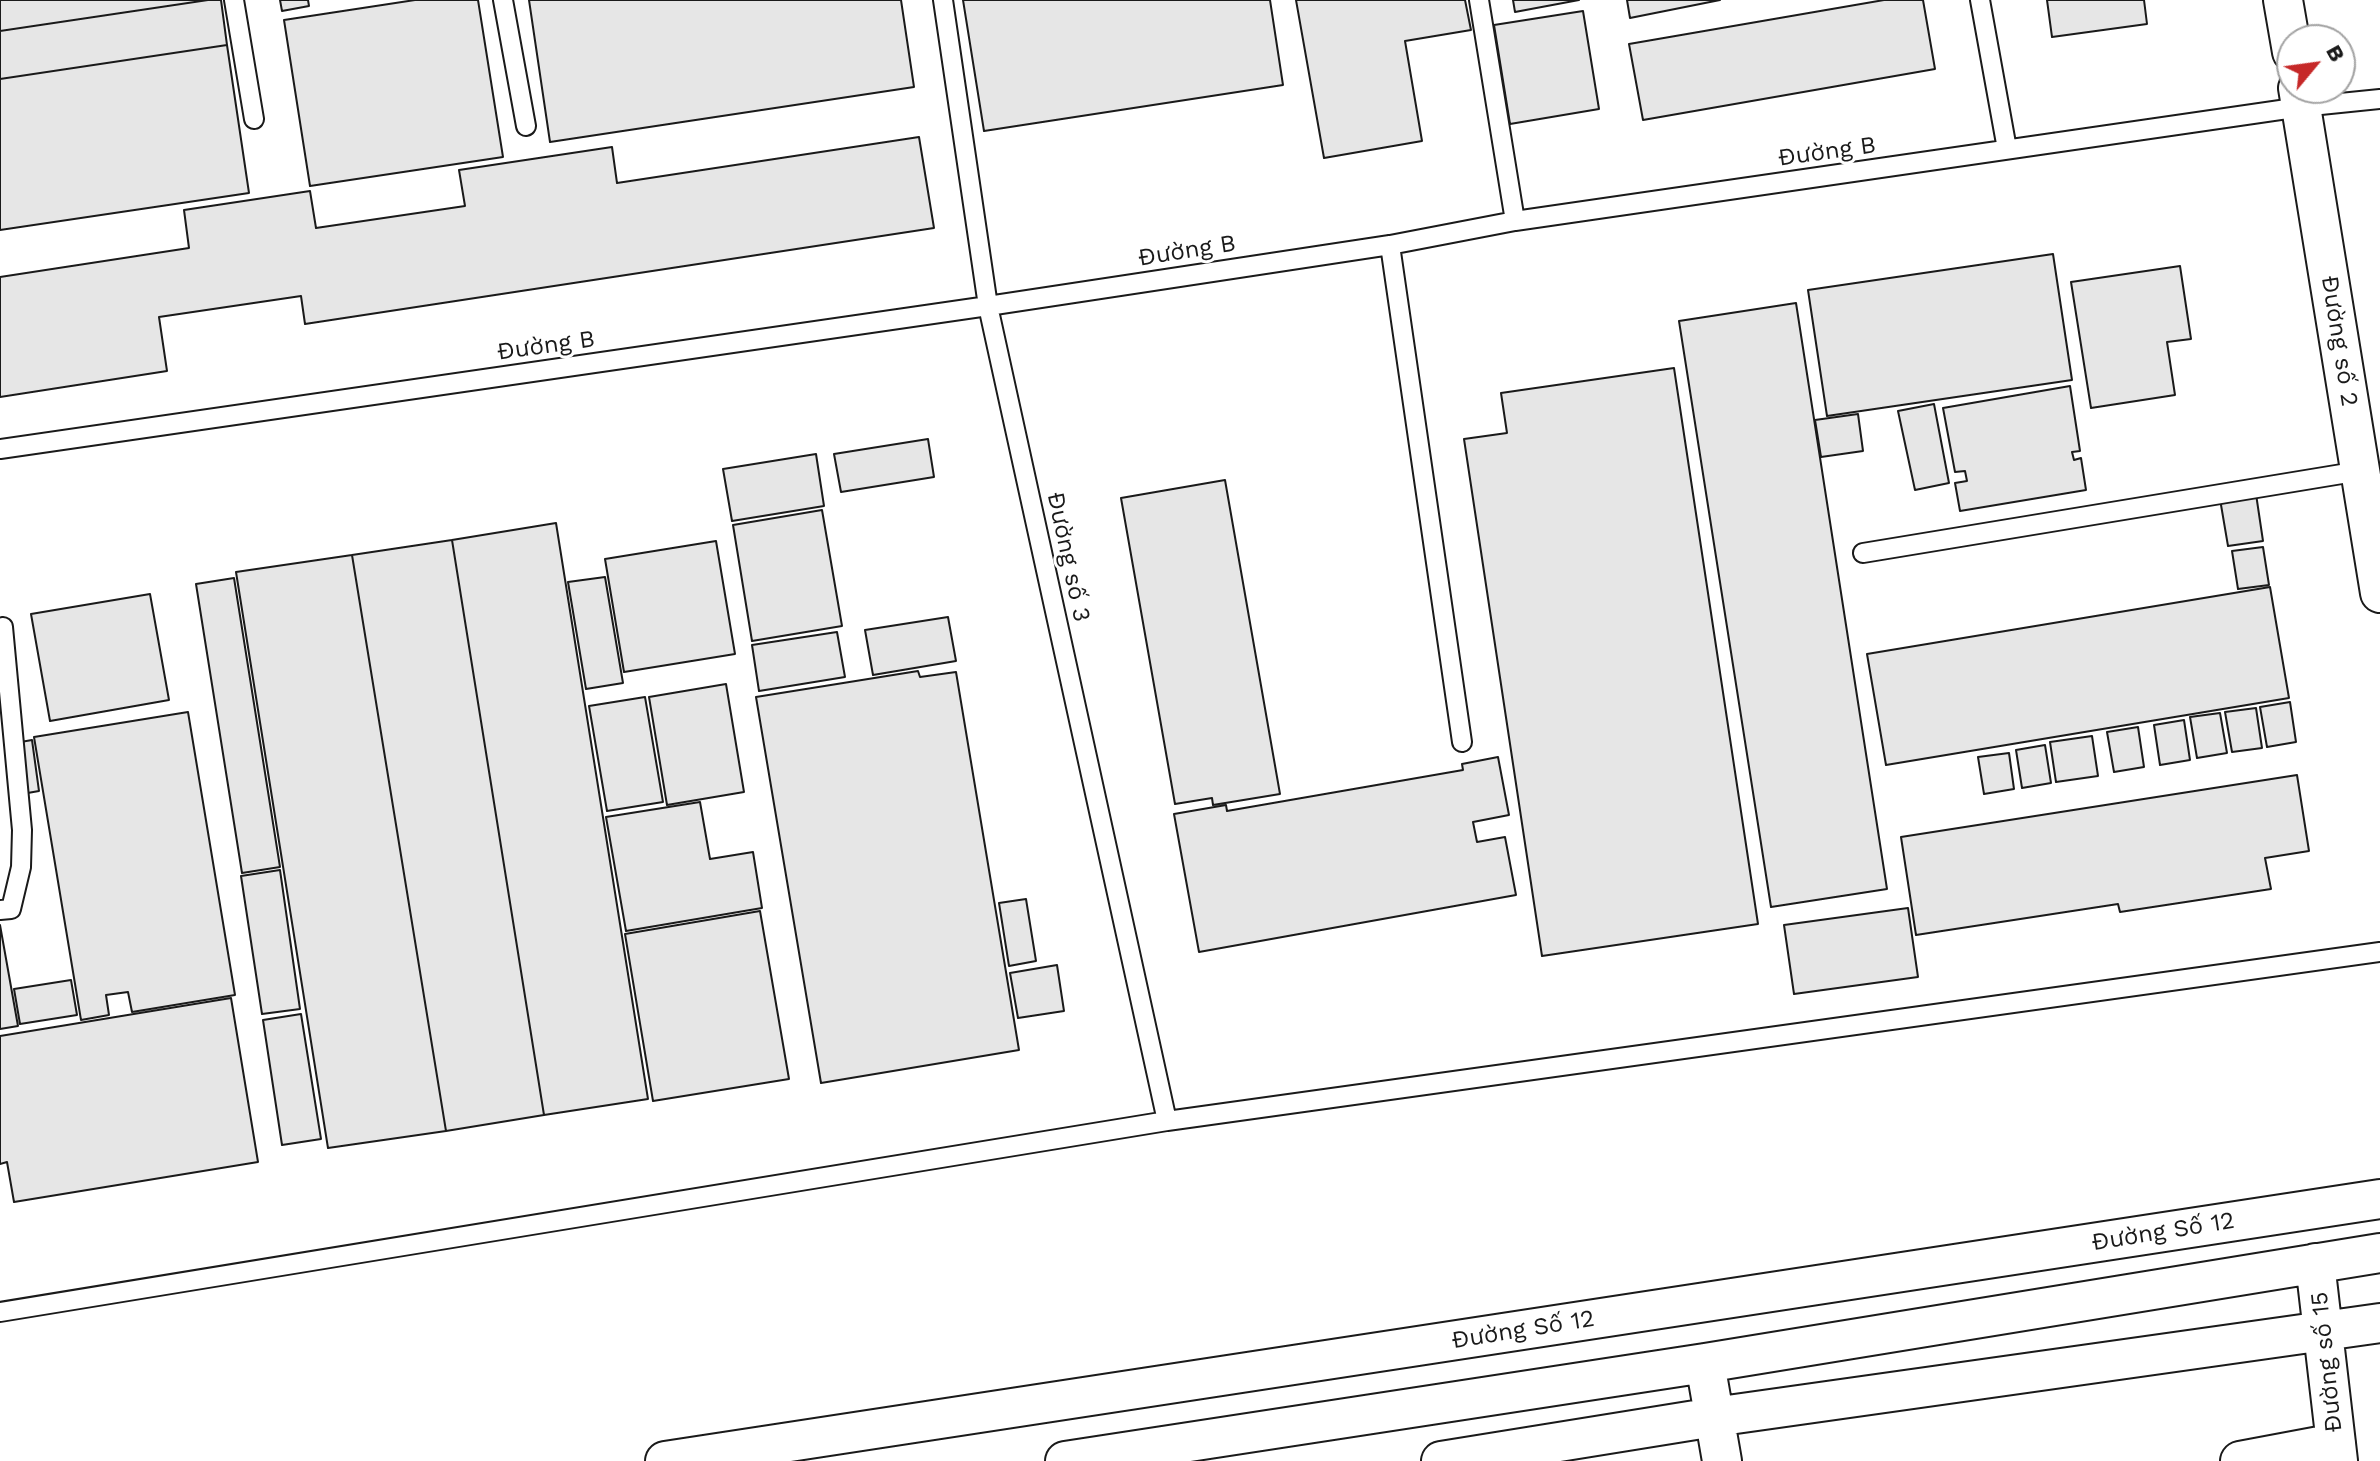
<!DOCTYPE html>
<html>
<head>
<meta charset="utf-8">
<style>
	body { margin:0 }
	#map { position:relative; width:2380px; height:1461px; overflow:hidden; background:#fff; font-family:"Work Sans",sans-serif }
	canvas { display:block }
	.north { position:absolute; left:2276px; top:24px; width:80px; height:80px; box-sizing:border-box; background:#fff; border:2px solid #a3a3a3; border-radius:50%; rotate:61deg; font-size:22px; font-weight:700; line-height:32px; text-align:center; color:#1a1a1a }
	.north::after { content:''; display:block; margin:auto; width:28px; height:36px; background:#c62828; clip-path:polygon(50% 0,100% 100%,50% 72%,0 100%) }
</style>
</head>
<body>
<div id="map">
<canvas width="2380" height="1461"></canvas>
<div class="north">B</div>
</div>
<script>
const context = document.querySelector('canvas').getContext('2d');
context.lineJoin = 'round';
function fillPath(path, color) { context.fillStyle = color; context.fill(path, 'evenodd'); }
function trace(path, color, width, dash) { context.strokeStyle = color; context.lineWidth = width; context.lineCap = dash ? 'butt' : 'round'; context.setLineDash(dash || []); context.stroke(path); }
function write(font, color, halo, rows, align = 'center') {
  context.font = font + ' "Work Sans",sans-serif'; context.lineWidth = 6; context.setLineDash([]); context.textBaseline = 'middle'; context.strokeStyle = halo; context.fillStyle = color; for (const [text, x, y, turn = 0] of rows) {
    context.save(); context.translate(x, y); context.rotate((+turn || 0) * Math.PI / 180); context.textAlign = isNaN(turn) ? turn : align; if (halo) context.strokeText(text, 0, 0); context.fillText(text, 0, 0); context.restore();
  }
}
const building = new Path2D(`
	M0,0H208L0,31Z
	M208,0H221L227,45L0,79V31Z
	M280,0H308L309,6L282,11Z
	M415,0H478L503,157L310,186L284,20Z
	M529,0H901L914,87L550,142Z
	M963,0H1270L1283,85L984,131Z
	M1296,0H1465L1471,30L1405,41L1422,141L1324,158Z
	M1513,0H1579L1515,12Z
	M1627,0H1720L1630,18Z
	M1884,0H1923L1935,69L1643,120L1629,44Z
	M2047,0H2144L2147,24L2052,37Z
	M1583,11L1599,109L1510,124L1494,25Z
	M227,45L249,193L0,230V79Z
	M919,137L934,228L305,324L301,296L159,317L167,371L0,397V277L189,248L184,210L310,191L316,228L465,206L459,170L612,147L617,183Z
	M2053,254L2072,380L1827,416L1808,290Z
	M2180,266L2191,339L2167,342L2175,395L2091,408L2071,282Z
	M1796,303L1887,889L1771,907L1679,321Z
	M1674,368L1758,924L1542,956L1464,439L1507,433L1501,393Z
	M2070,386L2080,451L2072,452L2074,460L2081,458L2086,490L1960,511L1955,483L1967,481L1965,471L1955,472L1943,408Z
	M1934,404L1949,483L1915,490L1898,411Z
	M1858,414L1863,451L1821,457L1815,420Z
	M928,439L934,477L841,492L834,454Z
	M816,454L824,506L732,521L723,469Z
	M1225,480L1280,794L1213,805L1212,798L1175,804L1121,498Z
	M2256,494L2263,541L2228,546L2220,499Z
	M822,510L842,626L752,641L733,525Z
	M556,523L648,1099L544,1115L452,540Z
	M452,540L544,1115L446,1131L352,555Z
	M716,541L735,654L624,672L605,559Z
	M2263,547L2269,585L2238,589L2232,551Z
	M352,555L446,1131L328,1148L236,572Z
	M605,577L623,683L586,689L568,582Z
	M234,578L280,867L242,873L196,584Z
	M2270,587L2289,698L1886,765L1867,654Z
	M150,594L169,700L50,721L31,614Z
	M948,617L956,661L873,675L865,630Z
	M837,632L845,677L759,691L752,645Z
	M918,671L920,677L956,672L1019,1050L821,1083L756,697Z
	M726,684L744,792L667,805L649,697Z
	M645,697L663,802L607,811L589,706Z
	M2290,702L2296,742L2267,747L2260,707Z
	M2256,708L2262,748L2232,752L2225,712Z
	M188,712L235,995L132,1012L128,992L106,995L109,1015L81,1020L34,737Z
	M2220,713L2227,753L2197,758L2190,717Z
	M2184,720L2190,760L2160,765L2154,725Z
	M2138,727L2144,767L2114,772L2107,732Z
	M2092,736L2098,776L2056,782L2050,742Z
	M32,740L39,791L22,794L15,743Z
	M2045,745L2051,783L2022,788L2016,750Z
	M2009,753L2014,789L1984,794L1978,757Z
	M1498,757L1509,815L1473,822L1477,842L1505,837L1516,895L1199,952L1174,814L1226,805L1227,811L1463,770L1462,764Z
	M2297,775L2309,851L2265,858L2271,889L2120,912L2118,904L1916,935L1901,837Z
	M700,802L710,859L753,852L762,908L626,931L606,817Z
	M280,870L300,1009L262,1014L241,876Z
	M1026,899L1036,961L1009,966L999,903Z
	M1908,908L1918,977L1794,994L1784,925Z
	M760,911L789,1079L653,1101L625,934Z
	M0,925L18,1026L0,1029Z
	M1057,965L1064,1011L1018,1018L1010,973Z
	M71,980L77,1015L20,1024L14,989Z
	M231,998L258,1162L14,1202L7,1162L0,1164V1036Z
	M301,1014L321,1139L282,1145L263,1020Z`);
fillPath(building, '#e6e6e6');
trace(building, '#1a1a1a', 2);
const lane = new Path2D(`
	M234,0L254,119
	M503,0L526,126
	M943,0L988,306L1167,1121
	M1479,0L1515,221
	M1980,0L2007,149
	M1390,245L1462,742
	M0,449L988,306L1390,245L1515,221L2301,107L2380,99
	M1863,553L2360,471
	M0,910L11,909L21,867L22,830L3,627
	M0,1312L1167,1121L2380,952`);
const street = new Path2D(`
	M2283,0L2292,52
	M2298,88L2380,593
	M2315,1263L2338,1461
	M1705,1363L1722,1461
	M665,1461L2380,1199
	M1065,1461L1705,1363L2380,1253
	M1441,1461L1714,1417L2380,1323
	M2240,1461L2336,1443`);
trace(lane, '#1a1a1a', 22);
trace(street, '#1a1a1a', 42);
trace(lane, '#fff', 18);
trace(street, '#fff', 38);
write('24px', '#1a1a1a', '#fff', [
	["Đường B",1827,152,-8],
	["Đường B",1187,251,-9],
	["Đường số 2",2339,341,81],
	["Đường B",546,346,-8],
	["Đường số 3",1068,557,78],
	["Đường Số 12",2163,1232,-9],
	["Đường Số 12",1523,1330,-9],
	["Đường số 15",2327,1362,-96]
]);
</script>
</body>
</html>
